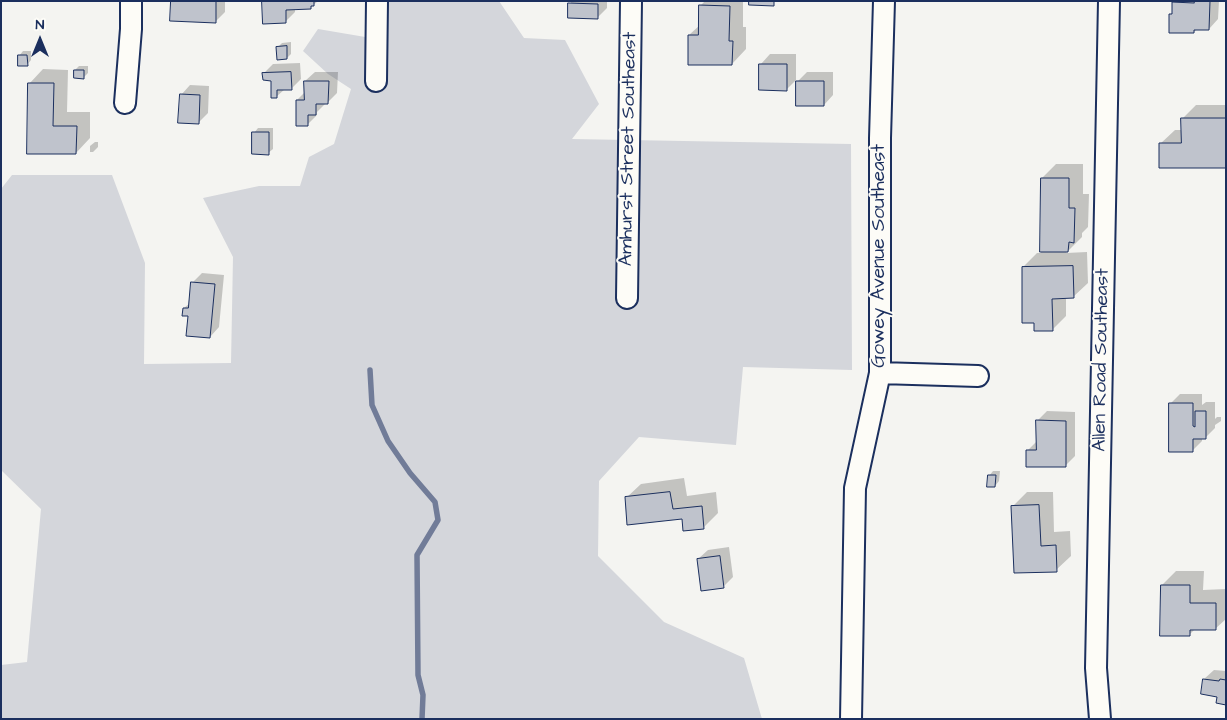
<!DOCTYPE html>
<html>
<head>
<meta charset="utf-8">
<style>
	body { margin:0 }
	#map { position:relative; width:1227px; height:720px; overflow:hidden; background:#f4f4f1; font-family:"Architects Daughter",sans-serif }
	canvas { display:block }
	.frame { position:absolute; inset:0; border:2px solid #1b2f5e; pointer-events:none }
	.north { position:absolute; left:15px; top:15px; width:50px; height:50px; -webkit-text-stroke:4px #fdfcf7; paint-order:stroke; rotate:0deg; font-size:14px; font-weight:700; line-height:20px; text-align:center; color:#1b2f5e }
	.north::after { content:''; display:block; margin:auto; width:18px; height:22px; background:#1b2f5e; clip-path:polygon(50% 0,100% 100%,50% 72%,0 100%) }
</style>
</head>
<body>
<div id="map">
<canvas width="1227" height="720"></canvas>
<div class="frame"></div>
<div class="north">N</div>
</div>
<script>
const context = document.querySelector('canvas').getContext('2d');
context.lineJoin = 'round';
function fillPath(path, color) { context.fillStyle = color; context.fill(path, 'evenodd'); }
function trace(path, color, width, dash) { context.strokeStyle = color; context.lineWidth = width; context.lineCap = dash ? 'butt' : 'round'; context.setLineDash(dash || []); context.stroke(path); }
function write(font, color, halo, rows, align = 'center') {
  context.font = font + ' "Architects Daughter",sans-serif'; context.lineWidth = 4; context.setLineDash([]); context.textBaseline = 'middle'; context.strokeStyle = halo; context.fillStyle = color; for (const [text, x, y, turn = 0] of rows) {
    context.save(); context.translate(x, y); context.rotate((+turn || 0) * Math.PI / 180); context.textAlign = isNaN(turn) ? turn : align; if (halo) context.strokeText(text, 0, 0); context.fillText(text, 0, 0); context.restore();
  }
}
fillPath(new Path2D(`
	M377,1H499L524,38L565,40L599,104L572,139L851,144L852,370L743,367L736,445L639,437L599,481L598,556L664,622L744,658L762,719H1V665L27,662L41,509L1,470V189L12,175H112L145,263L144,364L231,363L233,257L203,198L259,186H300L309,157L334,144L351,89L328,74L303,51L318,29L377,39Z`), '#d4d6db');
fillPath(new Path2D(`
	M172,1H225V12L215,22Z
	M263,1H318L311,7L295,8V12L286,21Z
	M572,1H607V8L597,18L570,4Z
	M705,1H743V27H746V49L732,64L689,35L700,25V6Z
	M1175,1H1219L1218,19L1209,29H1197L1194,32L1171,14L1173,12L1174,3Z
	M291,42V54L287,58L278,47L282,43Z
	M23,51H31V60L27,65L19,56Z
	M770,54H796V80L787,89L761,64Z
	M300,63L301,79L291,89H285L276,97L272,80L264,73L273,64Z
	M79,66H88V73L83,78L75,70Z
	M43,69L68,70L67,112H90V138L76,153L29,152V84Z
	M315,72H338L337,93L328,102H325V104L317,112V115L308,124L297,100L305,92V81Z
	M807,72H833V95L824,105L797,82Z
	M190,85L209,86L208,113L199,122L181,95Z
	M1196,105H1226V166L1160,144L1175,130H1182V119Z
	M258,128H273V149L268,153L254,133Z
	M95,142H98V147L93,152H90V146Z
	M1056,164H1083V194H1089L1088,227L1082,233V237L1066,253L1087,252L1088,283L1073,297H1066V316L1052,330L1035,322L1023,267L1037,253H1041L1042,178Z
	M202,273L224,275L219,327L210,337L184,308L190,303L192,283Z
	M1180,394H1202V405L1206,402H1215V419L1217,417H1221V421L1215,425V428L1205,438H1202V441L1192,451L1171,403Z
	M1047,411L1075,412V456L1065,466L1027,451L1037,441V421Z
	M993,471H1000L999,481L995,486L989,476Z
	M684,478L687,496L716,492L718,513L704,527L684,530L683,517L626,498L641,484Z
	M1027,492H1053L1054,532L1070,531L1071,556L1056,570L1013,506Z
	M729,547L733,577L723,587L698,559L708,550Z
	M1176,571H1204L1203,590L1226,589V619L1215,629H1195L1189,635L1162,585Z
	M1214,670L1226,671V704L1218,696L1202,693L1204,679Z`), '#0003');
trace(new Path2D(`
	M370,370L372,405L388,441L410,473L435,502L438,520L417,555L418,675L423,695L422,719`), '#717c98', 5.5);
const building = new Path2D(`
	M171,1H216V23L170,21Z
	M262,1H314V6H311V9L286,10V23L263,24Z
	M749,1H774V6L749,5Z
	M1194,1H1210L1209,30H1194V33H1169V14H1172V2L1194,3Z
	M568,3L598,4V19L568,18Z
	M699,5L730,6L729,41H733L732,65H688V35H698Z
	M287,46V59L277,60L276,47Z
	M18,55H27L28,66H18Z
	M759,64H787V91L759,90Z
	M74,70H84V79L74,78Z
	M291,72L292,90H277V98H271V81L263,80L262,73Z
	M304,81H329L328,104H316V115H308V126H296V100H304Z
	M796,81H824V106H796Z
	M28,83H54L53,126H77L76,154H27Z
	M180,94L200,95L199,124L178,123Z
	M1181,118H1226V168H1159V143H1181Z
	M252,132H269V155L252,154Z
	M1041,178H1069V208H1075L1074,243L1069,242L1068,252H1040Z
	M1073,266L1074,298L1052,299L1053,331H1034V323H1022V267Z
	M191,282L215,284L210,338L186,336L188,316H182L183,308H188Z
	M1169,403H1193V426L1195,427V411H1206V439H1193V452H1169Z
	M1036,420L1066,421V467H1026V450H1036Z
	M988,475H996L995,487H987Z
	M670,492L673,509L702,506L704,529L683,531L682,519L627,525L625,497Z
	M1039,505L1041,546L1056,545L1057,572L1014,573L1011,506Z
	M720,556L724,588L701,591L697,559Z
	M1161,585H1190V603H1216V630H1190V636H1160Z
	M1203,679L1219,681L1220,679L1226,680V705L1216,703L1217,697L1201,694Z`);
fillPath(building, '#bfc3cc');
trace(building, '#1b2f5e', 1);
const minor = new Path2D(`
	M376,81L377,1
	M125,103L131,29V1
	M627,298L631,1
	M880,373L978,376
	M851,719L855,488L880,373V138L884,1
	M1100,719L1096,668L1109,1`);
trace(minor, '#1b2f5e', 24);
trace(minor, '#fdfcf7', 20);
write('19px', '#1b2f5e', '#fdfcf7', [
	["Amhurst Street Southeast",629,149,-89],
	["Gowey Avenue Southeast",880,256,-90],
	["Allen Road Southeast",1102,360,-89]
]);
</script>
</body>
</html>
